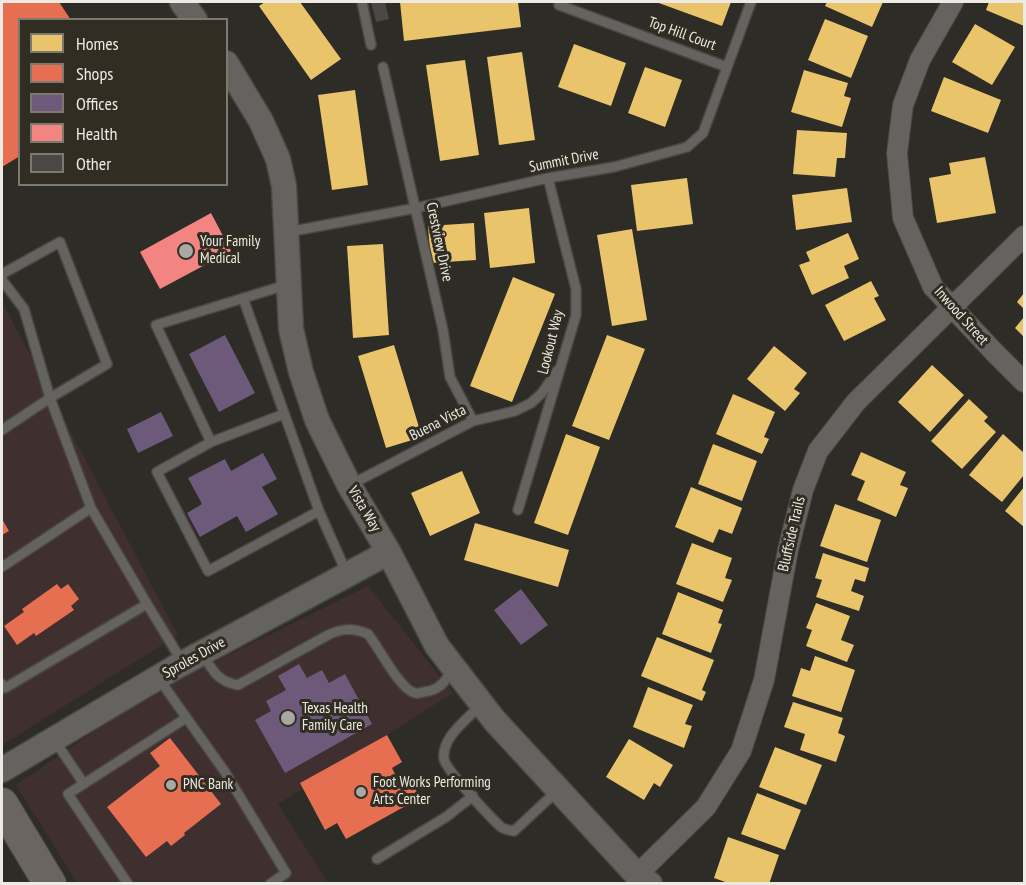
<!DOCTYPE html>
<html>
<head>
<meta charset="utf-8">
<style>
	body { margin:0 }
	#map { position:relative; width:1026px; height:885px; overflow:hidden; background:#2e2c26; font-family:"PT Sans Narrow",sans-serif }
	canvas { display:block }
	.frame { position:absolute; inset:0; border:3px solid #edeae4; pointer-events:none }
	.legend { position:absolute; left:18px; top:18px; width:210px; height:168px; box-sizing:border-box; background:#312d23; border:2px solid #7c7970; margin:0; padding:8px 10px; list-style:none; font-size:18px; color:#edeae4 }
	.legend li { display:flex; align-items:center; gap:12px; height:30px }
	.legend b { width:30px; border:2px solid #7c7970 }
</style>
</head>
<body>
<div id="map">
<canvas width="1026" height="885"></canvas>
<div class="frame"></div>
<ul class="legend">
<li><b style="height:16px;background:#e9c46a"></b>Homes</li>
<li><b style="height:16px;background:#e76f51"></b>Shops</li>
<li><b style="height:16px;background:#6d597a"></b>Offices</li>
<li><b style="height:16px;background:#f28482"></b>Health</li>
<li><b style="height:16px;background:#4a4847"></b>Other</li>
</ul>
</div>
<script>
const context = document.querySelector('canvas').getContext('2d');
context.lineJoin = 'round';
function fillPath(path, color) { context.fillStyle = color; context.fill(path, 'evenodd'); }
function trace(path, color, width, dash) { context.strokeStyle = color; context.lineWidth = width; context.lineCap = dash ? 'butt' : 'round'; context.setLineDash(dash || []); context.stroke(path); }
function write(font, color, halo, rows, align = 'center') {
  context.font = font + ' "PT Sans Narrow",sans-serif'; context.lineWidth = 6; context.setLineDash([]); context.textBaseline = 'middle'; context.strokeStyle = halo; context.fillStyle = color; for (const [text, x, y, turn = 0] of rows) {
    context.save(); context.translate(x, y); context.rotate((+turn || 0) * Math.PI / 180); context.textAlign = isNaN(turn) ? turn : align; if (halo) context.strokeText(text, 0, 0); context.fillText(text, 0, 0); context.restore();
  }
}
fillPath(new Path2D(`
	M2,302L178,635L2,745Z
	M368,586L453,693L278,804L328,883H77L16,785L144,697Z`), '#402f2f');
fillPath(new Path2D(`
	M265,2H300L341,59L311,80L259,6Z
	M400,2H518L521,27L404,41Z
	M656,2H731L722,26Z
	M827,2H883L872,27L825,6Z
	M989,2H1024V26L986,10Z
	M825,19L868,36L851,78L808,60Z
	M975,24L1015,47L992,85L952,62Z
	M574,44L626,63L611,106L558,87Z
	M522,52L535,140L499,145L487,57Z
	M465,60L479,155L440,161L426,65Z
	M645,67L682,80L665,127L628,113Z
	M804,70L848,83L844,96L851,98L842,127L791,112Z
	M944,77L1001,100L988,133L931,111Z
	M355,90L368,185L332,190L318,95Z
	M797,130L847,133L845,158H837L835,177L793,174Z
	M985,157L996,213L937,223L929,178L951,174L949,163Z
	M687,178L693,224L637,231L631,185Z
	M847,188L852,222L796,230L792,195Z
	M529,208L535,263L490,268L484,213Z
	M474,223L476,260L431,263L428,226Z
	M632,229L647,320L612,326L597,235Z
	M848,233L859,259L844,266L849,278L812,295L799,265L810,261L806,252Z
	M383,244L389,335L353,338L347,246Z
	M513,277L555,294L512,402L470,386Z
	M871,281L879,296L874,298L886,320L844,341L825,305Z
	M1024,293V309L1017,302Z
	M1024,317V337L1015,328Z
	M607,335L645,349L609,440L572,426Z
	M394,345L422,437L386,448L358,356Z
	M774,346L807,373L794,389L800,393L785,411L747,379Z
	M932,365L964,395L930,432L898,402Z
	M733,394L775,412L764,437L769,439L762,454L716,434Z
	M969,399L988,417L984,421L996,432L962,469L931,441Z
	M566,434L600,447L568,535L534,523Z
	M1003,434L1024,453V475L1002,502L969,475Z
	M713,444L757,461L742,501L698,484Z
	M861,452L906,472L900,485L908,488L896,517L857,500L865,481L851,475Z
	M462,471L480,513L430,536L411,493Z
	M691,487L742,508L732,534L719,529L713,543L675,527Z
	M1024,487V527L1005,511Z
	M835,504L881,520L867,562L820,546Z
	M475,523L569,550L558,587L464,560Z
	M692,543L732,558L725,578L732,580L723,602L676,584Z
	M823,553L869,568L865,582L855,579L851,591L864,596L859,611L816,597L822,580L815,578Z
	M678,592L723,610L718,623L722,624L711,653L662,634Z
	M816,603L850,616L841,640L854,645L847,662L806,646L812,630L806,628Z
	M657,637L714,660L702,690L706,692L702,701L641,676Z
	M815,656L855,670L841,712L792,696L801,668L810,671Z
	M648,687L693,705L685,724L692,726L684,748L633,727Z
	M793,702L843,718L838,733L845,736L836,762L800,750L805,734L784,727Z
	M629,739L673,765L660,787L654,783L644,800L606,777Z
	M775,747L822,765L806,805L759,787Z
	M757,793L801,810L785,850L741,834Z
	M728,837L779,855L769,884H731L714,878Z`), '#e9c46a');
fillPath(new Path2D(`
	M2,2H59L71,20H20V156L2,167Z
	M2,519L9,531L2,535Z
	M57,584L61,589L68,584L79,599L71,606L74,610L36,636L34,633L17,645L4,626L24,612L22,609Z
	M387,735L402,762L392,768L401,786L411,781L420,798L346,839L337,823L325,830L300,783Z
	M170,738L221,804L184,833L185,835L171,846L167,841L146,857L107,807L160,766L150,753Z`), '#e76f51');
fillPath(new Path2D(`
	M225,335L255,393L219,412L189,354Z
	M161,412L173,436L138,453L127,429Z
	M263,453L277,479L262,487L278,514L246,532L237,516L200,537L187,513L202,504L188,478L225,459L231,471Z
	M521,589L548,625L521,645L494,610Z
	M299,664L307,678L322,670L329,683L345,674L372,724L285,773L255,720L271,711L266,701L286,690L278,676Z`), '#6d597a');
fillPath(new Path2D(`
	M211,213L231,251L160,289L140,252Z`), '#f28482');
fillPath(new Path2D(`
	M371,2H385L389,19L376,22Z`), '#4a4847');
const service = new Path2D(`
	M362,2L371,45
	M559,5L727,67
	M383,67L443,330L450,377L473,421
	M288,232L416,208L548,178L614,167L687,147L703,133L751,2
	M2,274L60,242L107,364L50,398L91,508
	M2,280L24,309L50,398L2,430
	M286,285L156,325L211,442L157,472L208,571L319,511
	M243,298L319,511L347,574
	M211,442L284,414
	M350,485L473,421L515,411L531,403L542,393L557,371
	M518,510L576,315V289L548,178
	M2,567L91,508L147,604
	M203,654C212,671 219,682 238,685L328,635C342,628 353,628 368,634C378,646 400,690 415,693C419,694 426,691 429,691C442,688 447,679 452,668
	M159,679L225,772L286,873L270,884
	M2,684L5,688L147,604L183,663
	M480,706C467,719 441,738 444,759C446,770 491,818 501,827C505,830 509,830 514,831L557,791
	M55,741L84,784
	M377,859L446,817L473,796
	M128,884L68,794L186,718`);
const minor = new Path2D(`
	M953,2L920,60L903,105L897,153L903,218L933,287L995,353L1024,382
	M637,875L706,807L741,751L764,680L788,550L803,490L818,451L856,402L1024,236`);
const tertiary = new Path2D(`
	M182,2L195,20
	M226,63L261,121L278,159L284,186L291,329L301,372L317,420L349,485L388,551L437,646L494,720L637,875L650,884
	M2,770L174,668L380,557L388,551`);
const trunk = new Path2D(`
	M2,804L50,884`);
trace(service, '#494742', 12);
trace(minor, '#494742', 22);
trace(tertiary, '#494742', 27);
trace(trunk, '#494742', 34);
trace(service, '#64635f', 9);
trace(minor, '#64635f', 20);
trace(tertiary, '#64635f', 24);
trace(trunk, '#6a655e', 32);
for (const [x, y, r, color] of [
	[186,251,8,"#aaa8a2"],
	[288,718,8,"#aaa8a2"],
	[171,785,6,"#aaa8a2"],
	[361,792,6,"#aaa8a2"]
]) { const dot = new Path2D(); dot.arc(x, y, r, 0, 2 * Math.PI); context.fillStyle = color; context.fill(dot); trace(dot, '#312d23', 2); }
write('15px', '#edeae4', '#312d23', [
	["Top Hill Court",682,34,20],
	["Summit Drive",564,161,-11],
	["Crestview Drive",439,242,78],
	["Inwood Street",961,316,48],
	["Lookout Way",551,342,-76],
	["Buena Vista",438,423,-27],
	["Vista Way",364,509,59],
	["Bluffside Trails",792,534,-77],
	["Sproles Drive",194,658,-29]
]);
write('15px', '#edeae4', '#312d23', [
	["Your Family",200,242],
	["Medical",200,259],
	["Texas Health",302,709],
	["Family Care",302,726],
	["Foot Works Performing",373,783],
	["Arts Center",373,800],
	["PNC Bank",183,785]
], 'left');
</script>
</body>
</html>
